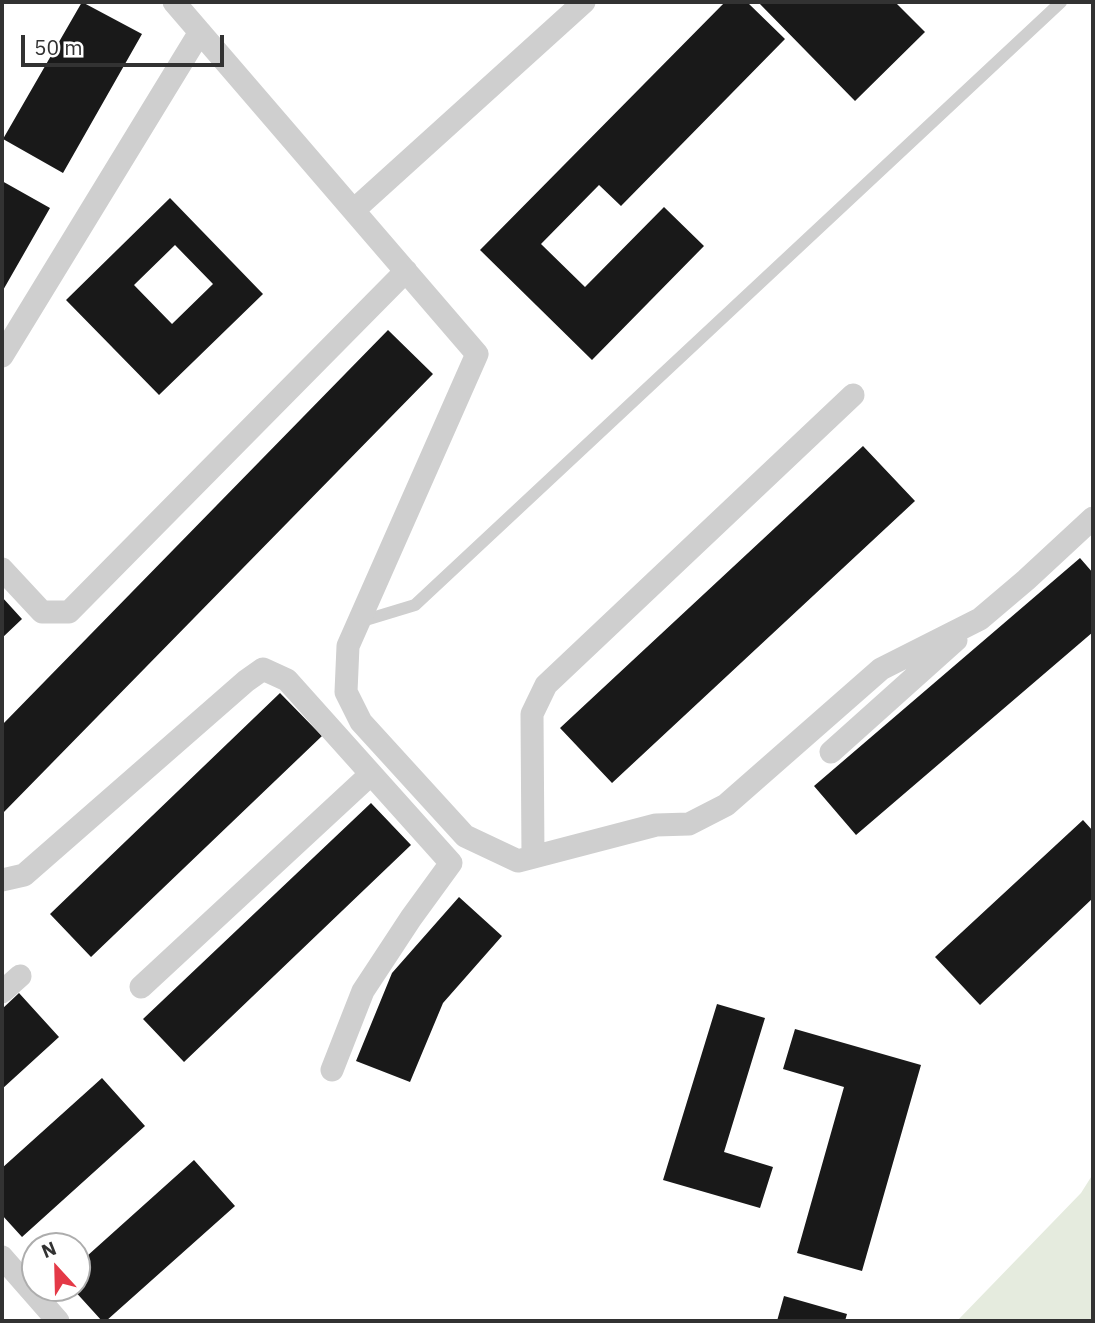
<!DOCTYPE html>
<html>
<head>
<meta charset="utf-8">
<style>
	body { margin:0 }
	#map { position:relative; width:1095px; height:1323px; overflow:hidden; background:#fff; font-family:"IBM Plex Sans",sans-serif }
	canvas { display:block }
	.frame { position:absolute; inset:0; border:4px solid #323232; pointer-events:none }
	.north { position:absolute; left:21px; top:1232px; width:70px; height:70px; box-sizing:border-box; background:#fff; border:2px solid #adadad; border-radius:50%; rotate:338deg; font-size:19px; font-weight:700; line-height:28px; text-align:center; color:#323232 }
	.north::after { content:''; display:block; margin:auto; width:24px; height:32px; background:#e43947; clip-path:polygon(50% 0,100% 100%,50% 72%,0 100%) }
	.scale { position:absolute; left:21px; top:35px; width:203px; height:32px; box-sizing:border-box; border:4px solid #323232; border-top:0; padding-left:9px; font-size:21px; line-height:24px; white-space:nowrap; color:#323232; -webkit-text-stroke:5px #fff; paint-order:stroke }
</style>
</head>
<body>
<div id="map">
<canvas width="1095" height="1323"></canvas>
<div class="frame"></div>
<div class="north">N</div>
<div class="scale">50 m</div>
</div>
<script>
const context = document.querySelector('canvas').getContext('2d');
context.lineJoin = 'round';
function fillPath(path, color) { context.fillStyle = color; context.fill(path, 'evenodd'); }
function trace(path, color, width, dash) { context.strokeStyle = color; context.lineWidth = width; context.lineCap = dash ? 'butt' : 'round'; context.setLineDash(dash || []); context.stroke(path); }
fillPath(new Path2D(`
	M1093,1174V1321H957L1081,1193Z`), '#e5ebde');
fillPath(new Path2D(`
	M82,2L142,34L63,173L3,139Z
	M725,2H747L785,39L621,206L599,185L541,244L585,287L664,207L704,246L592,360L480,250Z
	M758,2H895L925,32L855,101Z
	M2,181L50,208L2,292Z
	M170,198L263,294L159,395L66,300ZM175,245L213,284L172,324L134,285Z
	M388,330L433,374L2,814V725Z
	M863,446L915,501L612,783L560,728Z
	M1080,558L1093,573V632L856,835L814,786Z
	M2,597L22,619L2,638Z
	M280,693L322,736L91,957L50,914Z
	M371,803L411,845L184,1062L143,1019Z
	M1083,820L1093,831V898L980,1005L935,957Z
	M459,897L502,936L443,1003L410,1082L356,1061L392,973Z
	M19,993L59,1037L2,1089V1009Z
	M717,1004L765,1018L724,1152L773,1167L760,1208L663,1180Z
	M795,1029L921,1065L862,1271L797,1253L844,1087L783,1069Z
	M102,1078L145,1126L22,1237L2,1215V1168Z
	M194,1160L235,1206L106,1321H102L72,1288H77V1265Z
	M784,1296L847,1314L845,1321H777Z`), '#191919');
trace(new Path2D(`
	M359,622L415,605L1061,2`), '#cfcfcf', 12);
trace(new Path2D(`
	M174,2L477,354L348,646L346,692L361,722L465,836L518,861L656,825L689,824L726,805L881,669L980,619L1026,580L1093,518
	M354,210L584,2
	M2,356L200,32
	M2,569L42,612H69L406,271
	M831,752L956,640
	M533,857L532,714L546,685L853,395
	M2,880L24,875L246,681L263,669L287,680L451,863L411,918L363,991L332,1070
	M141,987L371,774
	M2,992L20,976
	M2,1257L58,1321`), '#cfcfcf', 23);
</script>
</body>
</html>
